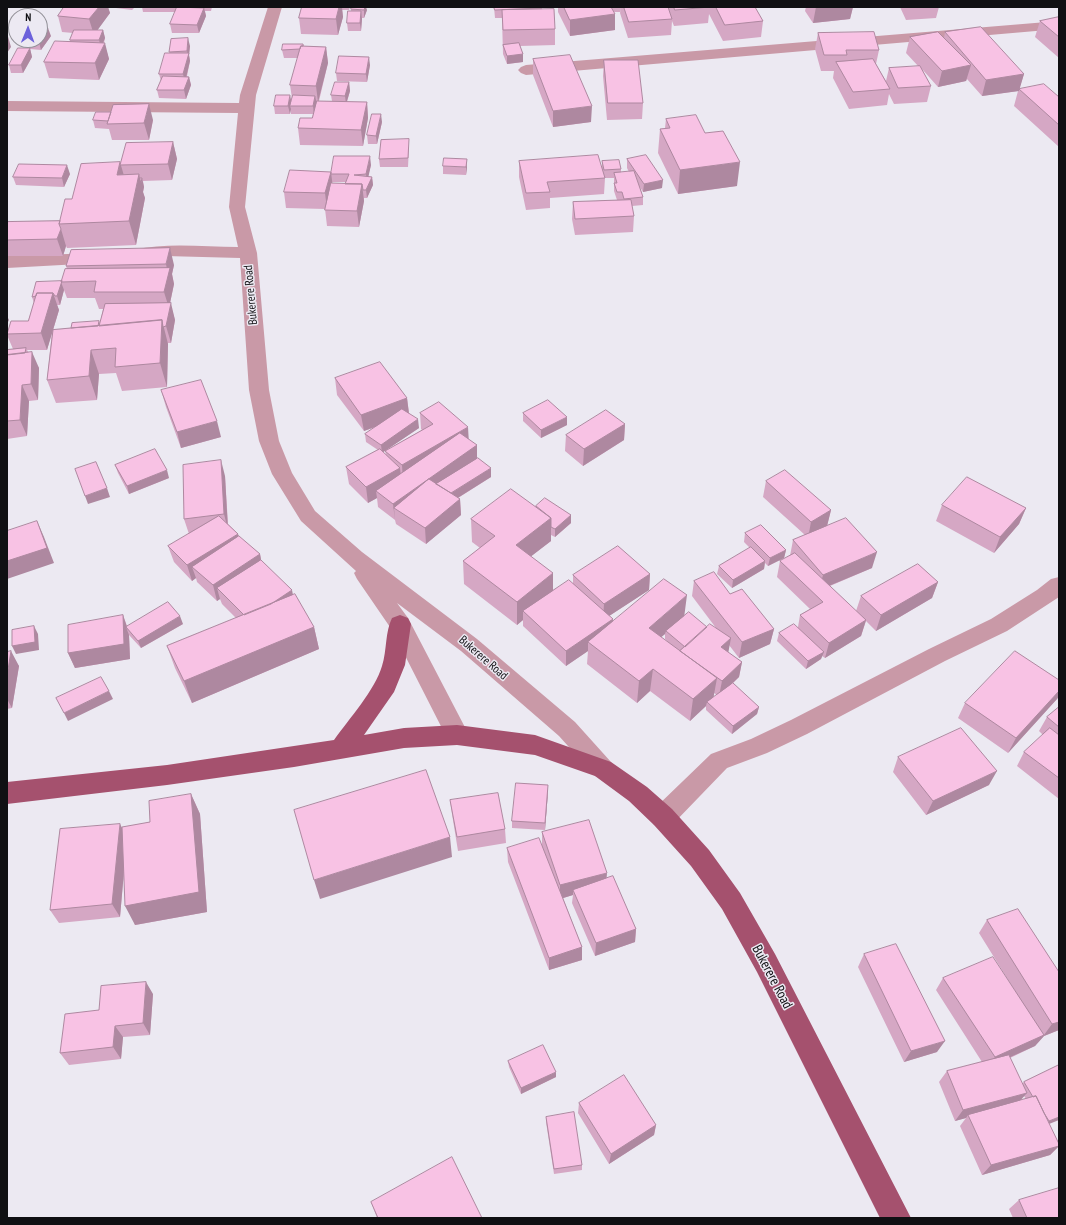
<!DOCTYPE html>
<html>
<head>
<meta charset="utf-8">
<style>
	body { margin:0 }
	#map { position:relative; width:1066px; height:1225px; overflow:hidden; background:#ece9f2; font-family:"PT Sans Narrow",sans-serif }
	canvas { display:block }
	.frame { position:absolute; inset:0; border:8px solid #101013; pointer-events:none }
	.north { position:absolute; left:8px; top:8px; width:40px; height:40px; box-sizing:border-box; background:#ece9f2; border:1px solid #949299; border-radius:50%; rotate:1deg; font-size:11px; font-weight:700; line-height:16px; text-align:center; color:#101013 }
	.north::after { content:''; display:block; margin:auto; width:14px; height:18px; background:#6c61db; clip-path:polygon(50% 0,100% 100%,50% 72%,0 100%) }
</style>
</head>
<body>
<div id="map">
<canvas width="1066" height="1225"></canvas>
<div class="frame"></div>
<div class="north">N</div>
</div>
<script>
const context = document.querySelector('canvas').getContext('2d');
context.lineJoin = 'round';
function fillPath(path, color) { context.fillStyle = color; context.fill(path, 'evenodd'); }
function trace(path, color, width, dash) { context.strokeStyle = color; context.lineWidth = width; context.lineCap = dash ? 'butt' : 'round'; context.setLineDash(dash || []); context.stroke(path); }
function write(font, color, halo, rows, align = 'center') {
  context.font = font + ' "PT Sans Narrow",sans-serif'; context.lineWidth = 3; context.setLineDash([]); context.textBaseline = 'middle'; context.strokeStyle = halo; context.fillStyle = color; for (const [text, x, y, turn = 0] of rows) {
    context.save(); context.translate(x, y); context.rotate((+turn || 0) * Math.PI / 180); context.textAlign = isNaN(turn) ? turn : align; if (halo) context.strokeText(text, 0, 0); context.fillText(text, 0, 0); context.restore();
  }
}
fillPath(new Path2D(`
	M268,7H282L256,95L245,207L257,253L269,390L279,441L292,473L315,511L362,552L477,639L575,722L611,762L615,769L611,776L603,779L595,776L559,736L461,651L397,603L408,618L469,735L465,742L457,745L449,742L392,630L357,579L354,573L356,571L301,521L272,474L259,441L249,390L240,258L165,256L140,259L134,258L131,254L134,250C167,242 204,247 238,247L229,207L238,113L7,111V101L239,103L240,95Z
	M1059,21V29L526,75L521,73L518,70L521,67L526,65Z
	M98,253L104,254L107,258L104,262L98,263L7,268V256Z
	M1059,577V597L1007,631L945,661L807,734L767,753L727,768L672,825L663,828L654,825L651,817L654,809L711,754L751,739L791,720L929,649L991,619L1037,590L1051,579Z`), '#c999a7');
fillPath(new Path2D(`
	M400,615L408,618L411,624L405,665L394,692L364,735L404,728L457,725L535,735L611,762L647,787L672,809L709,850L740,893L775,954L911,1218H880L757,972L722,909L691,866L654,825L629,801L595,776L535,755L457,745L404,748L294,767L167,785L7,804V782L167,765L334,740C349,719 375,690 382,666C387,650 385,632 392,618Z`), '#a5516e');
fillPath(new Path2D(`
	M64,7H135L132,10L108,7L110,13L97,30H103L105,38L104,43L109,59L99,80L49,78L44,62L70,41V40L73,33L62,32L58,16Z
	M142,7H212L211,11H205L206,16L199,33H172L170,24L176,12H143Z
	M302,7H350L349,10H342L343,17L338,35L301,34L299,18Z
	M352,7L367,10L364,18H362L361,31H348L347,23L351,11V9Z
	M494,7H542V9L555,29V45L520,46L523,54V62L507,64L503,54L502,18H495Z
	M558,7H621L620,12H614L615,14V30L570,36L558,12Z
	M621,7H755L763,21L761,37L723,41L709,14L708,23L674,26L672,21L671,35L628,38L620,13Z
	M806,7H853L850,19L813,23L805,11Z
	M900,7H939L936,18L906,20Z
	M1059,17V58L1035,37L1040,21Z
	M945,32L1024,74L1019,89L1059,97V147L1014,106L1018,91L982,96L967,79L966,81L938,87L922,69L931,86L927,102L894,104L889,94L887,105L849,109L833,78L834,71H821L815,49L818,33L879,50L876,64L886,81L889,68L919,67L906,53L910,37L944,38Z
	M51,36L41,50L30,49L32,57L23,73H11L9,65L29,48L26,41Z
	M303,44L304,46L326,47L328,63L319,101H332L331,95L349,82L350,91L347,102H367L368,118L363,146L300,145L298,128L312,118L313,114H291V109L290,114H275L274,106L291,101L292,98L290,85L298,58H284L282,50Z
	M190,46L189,55L190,61L187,76L189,77L191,85L186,99L159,98L157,90L161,81L159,74L170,53L169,52Z
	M533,59L591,122L553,127L533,75Z
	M604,60L643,103L642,119L607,120L603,76Z
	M370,65L367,82L337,81L336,73Z
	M666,119L737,186L678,194L658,153L660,129L665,128Z
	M93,120H153L149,140H112L109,129L95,128Z
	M382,122L377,144H368L367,135Z
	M173,142L177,159L172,180L143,181L144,187L143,192L145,198L136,245L67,248L66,246L63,256H7V222L60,221L72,199L120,162L121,164Z
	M409,147L408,167H380L379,159Z
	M627,159L662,188L643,192L640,187L643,197V205L632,206L634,216L633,232L575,235L572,219L573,202L617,200L614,191V178H605L604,194L550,198V208L526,210L519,177V161L602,167V161L621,169V173L629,172L627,168Z
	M371,165L368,176L372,177L373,185L367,198H364V201L359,227L327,226L325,209L286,208L284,192L331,172ZM332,182H346L345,184L332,183Z
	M443,166L467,167L466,175L443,174Z
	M70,174L64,187L16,185L13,177Z
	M71,250L174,265L172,274L174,284L170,303L175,320L171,343H168L167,387L122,391L116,373L99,374L97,400L56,403L47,380L52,332L47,350H27L39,368L38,400L29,401L27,436L7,439V350L13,349L7,335V333L28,321L34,303L32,297L61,281L67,269L66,266ZM64,290L67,298H95L99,309H103L100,323L99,321L71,328L53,330L59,310L57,305H60Z
	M335,378L407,398L409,413L419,428L383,452L386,455L385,451L422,430L421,429L420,413L468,439L477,445V458L491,477L458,498L460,499L461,515L426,544L396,524L395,520L378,507L377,498L368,503L349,484L346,467L378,450L366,442L365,434L376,427L364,431L337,395Z
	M161,390L221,437L181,448L166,407Z
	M523,413L567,425L541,438L523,421Z
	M625,424L624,440L583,466L565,451L566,435Z
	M115,465L169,478L129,494L118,473Z
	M225,476L228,524L238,534L239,537L260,554L261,560L293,595L314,627L319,649L192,703L175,668L167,646L236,618L222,604L220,599L217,601L197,582L196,578L192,581L174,562L168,546L189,534L184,519Z
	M766,481L831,510L827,526L872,568L830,586L856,611L861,596L938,582L932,598L876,631L866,621L861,636L825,658L822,656L821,659L806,669L777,641L779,633L798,627L800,615L810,609L777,577L780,561L790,556L793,540L805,535L763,497Z
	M942,505L1026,508L1019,524L994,553L936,521Z
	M536,506L571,515V523L555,537L551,535V541L531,556L553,590L573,583V575L650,574L649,590L609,616L613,621L684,617L707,627L716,628L692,596L694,581L730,594L774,629L770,644L739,658L729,645L728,652L742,662L739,677L730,686L759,707L757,714L732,734L706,710V706L690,721L650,691L637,703L587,664L588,651L566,666L523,626V620L517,625L464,584L463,561L480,548L472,542L471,519ZM665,634V639L670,644L661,637ZM714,693L717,695L713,698Z
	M745,533L786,550L784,558L768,566L765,563L764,569L732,588L717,574L719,566L750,548L744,542Z
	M123,615L127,626L183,624L141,648L129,635L130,659L75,668L68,653Z
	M7,652L19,666L12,708L7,709Z
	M1059,680V696L1057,699L1008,753L958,718L965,703Z
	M1059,707V799L1017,766L1024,752L1043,735L1039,731L1047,717Z
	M898,757L989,785L926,815L893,772Z
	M548,792L545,830L512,828V821Z
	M191,794L200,814L207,912L135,925L124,871L120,917L59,923L50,910L122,828L150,822Z
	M450,800L505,829L506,843L458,851L452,814Z
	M542,832L607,879L636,929L635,942L595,956L572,903L573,895L563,898L582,947V960L549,970L508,862L507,848L542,846Z
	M987,920L1059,972V1030L1044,1036L1035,1046L1010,1058L1022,1084L1024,1082L1059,1065L1049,1124L1059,1144V1146L1050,1155L982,1175L960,1126L966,1118L955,1121L939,1082L947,1071L982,1062L936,990L943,978L1015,991L979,933ZM1024,1096L1026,1099L1020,1101Z
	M864,954L937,1052L904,1062L858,967Z
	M153,994L150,1035L123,1037L121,1059L69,1065L60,1053L99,1010Z
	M508,1061L556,1077L521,1094L509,1067Z
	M579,1103L656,1125L654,1135L609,1164L578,1113Z
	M546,1117L582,1165V1170L554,1174L546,1122Z
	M1019,1200L1059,1218H1013L1009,1209Z
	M371,1202L482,1218H377Z`), '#d5a7c4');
fillPath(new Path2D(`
	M99,7H108L110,13L94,35L89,19Z
	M339,7H342L343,17L338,35L336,19Z
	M365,7H366L367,10L364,18V10Z
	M816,7H853L850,19L813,23Z
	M204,8L206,16L199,33L197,25Z
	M361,11L362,19L361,31L360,23Z
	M615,14V30L570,36V20Z
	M48,28L51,36L41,50L39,42Z
	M103,30L105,38L101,48L99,40Z
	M7,33L11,47L7,53Z
	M188,38L190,46L189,55L190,61L185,82L183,74L188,56L187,51Z
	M105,43L109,59L99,80L95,63Z
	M326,47L328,63L318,102L316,86Z
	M30,48L32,57L23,73L21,65Z
	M523,54V62L507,64V56Z
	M369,57L370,65L367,82L366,74Z
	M971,65L966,81L938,87L942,71Z
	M1024,74L1019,91L982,96L986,80Z
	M189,77L191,85L186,99L184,90Z
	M349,82L350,91L346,104L345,96Z
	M290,95L292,104L290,106L291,109L290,114L288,106Z
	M315,96L317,104L314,114L313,106Z
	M367,102L368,118L363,146L361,130Z
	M149,104L153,120L149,140L144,123Z
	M592,106L591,122L553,127V111Z
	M381,114L382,122L377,144L376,136Z
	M173,142L177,159L172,180L168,164Z
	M370,156L371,165L367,183L366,174Z
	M467,159V167L466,175V167Z
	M120,162L127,186L117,175Z
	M740,162L737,186L678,194L680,170Z
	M67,165L70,174L64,187L62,178Z
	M331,172L333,188L327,209L325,193Z
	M139,174L141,183L142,178L144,187L143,192L145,198L136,245L129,221Z
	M372,177L373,185L367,198L366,190Z
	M663,180L662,188L643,192L644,184Z
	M362,184L364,201L359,227L357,211Z
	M61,229L66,246L63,256L57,239Z
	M170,248L174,265L172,274L174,284L169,308L164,292L168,275L166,264Z
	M61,282L64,290L60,305L57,296Z
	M53,293L59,310L47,350L41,333Z
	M171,303L175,320L171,343L166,326Z
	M7,316L9,320L7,324Z
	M162,320L168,344L167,387L160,363Z
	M91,350L99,374L97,400L89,376Z
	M32,352L39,368L38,400L31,384Z
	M22,385L29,401L27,436L20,420Z
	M407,398L409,414L364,431L361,415Z
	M567,417V425L541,438V430Z
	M418,419L419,428L382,453L381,445Z
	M217,421L221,437L181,448L177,432Z
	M625,424L624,440L583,466L584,449Z
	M468,427L469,444L403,481L402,465Z
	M477,445V461L394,508L395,520L393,504Z
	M221,460L225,476L228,530L224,514Z
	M400,468L402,485L376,491L377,498L368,503L366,487Z
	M491,468V477L448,504L447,496Z
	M167,470L169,478L129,494L127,486Z
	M107,488L110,497L88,504L85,496Z
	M460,499L461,515L426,544L425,528Z
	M1026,508L1019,524L994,553L1000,537Z
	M831,510L827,526L808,538L811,522Z
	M571,515V523L555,537V529Z
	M551,518V541L516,568V545Z
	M37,521L44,537L54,563L7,579V561Z
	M238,534L242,549L192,567L196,578L192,581L187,565Z
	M786,550L784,558L768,566L770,558Z
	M877,552L872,568L819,590L823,575Z
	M260,554L263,570L217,588L220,599L217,601L213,585Z
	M765,561L764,569L732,588L733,580Z
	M553,573V596L523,611V620L517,625V602Z
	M650,574L649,590L603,620L604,604Z
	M938,582L932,598L876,631L881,615Z
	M292,590L295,605L248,619Z
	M687,595L684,618L666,631L665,634L646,650L649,628Z
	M123,615L128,630L126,627L129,635L130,659L75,668L68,653Z
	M180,616L183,624L141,648L138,641Z
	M613,619L612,634L588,642V651L566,666V651Z
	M866,620L861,636L825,658L829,643Z
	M34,626L38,634L39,650L16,654L12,646Z
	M314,627L319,649L192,703L184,681Z
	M774,629L770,644L739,658L742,642Z
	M731,638L728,654L721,647Z
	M11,651L19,666L12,708L7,699V676Z
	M824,652L821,659L806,669L808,661Z
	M742,662L739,677L719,696L722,681Z
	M653,669L650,691L637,703L639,681Z
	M717,678L713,700L707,702L706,706L690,721L693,699Z
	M109,691L113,699L68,721L64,713Z
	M1059,691V696L1057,699L1008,753L1016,738Z
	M759,707L757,714L732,734L733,726Z
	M997,771L989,785L926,815L933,801Z
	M548,785V792L545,830V823Z
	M191,794L200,814L207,912L135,925L125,906Z
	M120,824L127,837L120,917L112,904Z
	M450,837L452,857L320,899L314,880Z
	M607,873L606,886L573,890V895L560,899V885Z
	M636,929L635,942L595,956L596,943Z
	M582,947V960L549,970V958Z
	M146,982L153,994L150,1035L143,1023Z
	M1059,1022V1030L1044,1036L1035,1046L986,1068L995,1057L1044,1035L1052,1024Z
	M115,1026L123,1037L121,1059L113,1047Z
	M945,1041L937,1052L904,1062L911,1051Z
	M556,1072V1077L521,1094V1088Z
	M1027,1093L1017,1104L968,1115L966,1118L955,1121L963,1110Z
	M1059,1117V1120L1044,1126L1049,1121Z
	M656,1125L654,1135L609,1164L611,1154Z
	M1059,1146L1050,1155L982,1175L991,1165Z`), '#ae88a0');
const building = new Path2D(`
	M64,7H99L89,19L58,16Z
	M177,7L204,8L197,25L170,24Z
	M302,7H339L336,19L299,18Z
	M352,7H365L364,10L351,9Z
	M494,7H542V8L495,10Z
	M564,7H611L615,14L570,20Z
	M624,7H668L672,19L629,22Z
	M674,7H710L675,10Z
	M716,7H755L763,21L725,25Z
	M554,9L555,29L503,30L502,10Z
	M348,11H361L360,23H347Z
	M1059,17V37L1040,21Z
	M981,27L1024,74L986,80L945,32Z
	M40,28H48L40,40Z
	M74,30H103L99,40H70Z
	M874,32L879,50H846L847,55H824L818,33Z
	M938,32L971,65L942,71L910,37Z
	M188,38L187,51L169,52L171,39Z
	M27,40H40L39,42L26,41Z
	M55,41L105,43L95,63L44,62Z
	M519,43L523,54L507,56L503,45Z
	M283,44H303V46H301L300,49L282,50Z
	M301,46L326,47L316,86L290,85Z
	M18,48H30L21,65H9Z
	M165,53H189L183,74H159Z
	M570,55L592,106L553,111L533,59Z
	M339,56L369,57L366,74L336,73Z
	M873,59L890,89L853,92L836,62Z
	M604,60H638L643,103H608Z
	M920,66L931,86L898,88L889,68Z
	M163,76L189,77L184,90H157Z
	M335,82H349L345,96L331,95Z
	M1044,84L1059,97V125L1019,89Z
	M276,95H290L288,106H274Z
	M293,95L315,96L313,106H290Z
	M317,101L367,102L361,130L298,128L300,118H312Z
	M149,104L144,123L107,124L113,105Z
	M96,112H111L108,121L93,120Z
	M372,114H381L376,136L367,135Z
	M696,115L705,133L723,131L740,162L680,170L660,129L670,128L666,119Z
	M409,139L408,158L379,159L381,140Z
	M173,142L168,164L120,165L126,143Z
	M598,155L605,178L547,182L550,192L526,193L519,161Z
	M646,155L663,180L644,184L627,159Z
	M334,156H370L366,174L354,175L372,177L366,190H363L362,184H345L349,174H331V172Z
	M444,158L467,159L466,167L443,166Z
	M619,160L621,169L604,170L602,161Z
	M120,162L117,175L139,174L129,221L59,224L65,199H72L81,164Z
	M19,164L67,165L62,178L13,177Z
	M290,170L331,172L325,193L284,192Z
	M634,171L643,197L624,199L622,192H617L614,183H617L614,173Z
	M140,178H142L141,183Z
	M331,183L362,184L357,211L325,210Z
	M631,200L634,216L575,219L573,202Z
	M60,221L59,224L61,229L57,239L7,240V222Z
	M170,248L166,264L66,266L71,250Z
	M170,268L164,292H94L96,281L61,282L65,269Z
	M62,281L57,296H55L53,293H37L36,296L32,297L36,282Z
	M37,293H53L41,333L7,334L11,321H28Z
	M171,303L166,326L163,327L162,320L99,326L105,304Z
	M162,320L160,363L115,367L116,348L91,350L89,376L47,380L53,330Z
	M99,321L98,326L71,328L72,323Z
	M26,348L25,353L7,355V350Z
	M32,352L31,384L22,385L20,420L7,421V355Z
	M380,362L407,398L361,415L335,378Z
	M201,380L217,421L177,432L161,390Z
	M548,400L567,417L541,430L523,413Z
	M439,402L468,427L402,465L385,451L433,424L420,413Z
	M402,409L418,419L381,445L365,434Z
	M606,410L625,424L584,449L566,435Z
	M460,433L477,445L393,504L376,491Z
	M155,449L167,470L127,486L115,465Z
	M380,449L400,468L366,487L346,467Z
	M478,458L491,468L451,493L436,484Z
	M221,460L224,514L184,519L183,465Z
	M96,462L107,488L85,496L75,469Z
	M785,470L831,510L811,522L766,481Z
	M967,477L1026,508L1000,537L942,505Z
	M429,479L460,499L425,528L394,508Z
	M511,489L551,518L516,545L553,573L517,602L463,561L495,536L471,519Z
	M545,498L571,515L555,529L551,527V518L536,506Z
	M219,516L238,534L187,565L168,546Z
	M846,518L877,552L823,575L793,540Z
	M37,521L47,548L7,561V531Z
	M761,525L786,550L770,558L745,533Z
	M239,536L260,554L213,585L192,567Z
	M618,546L650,574L604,604L573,575Z
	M751,547L765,561L733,580L719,566Z
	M795,553L866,620L829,643L800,615L823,602L780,561Z
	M261,560L292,590L271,604L244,615L217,588Z
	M918,564L938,582L881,615L861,596Z
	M714,572L730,594L742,589L774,629L742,642L694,581Z
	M664,579L687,595L649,628L717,678L693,699L653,669L639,681L588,642Z
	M569,580L613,619L566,651L523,611Z
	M295,594L314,627L184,681L167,646Z
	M168,602L180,616L138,641L126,627Z
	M689,612L707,627L685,647L666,631Z
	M123,615L124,644L68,653V625Z
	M710,624L731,638L721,647L742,662L722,681L680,651Z
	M794,624L824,652L808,661L779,633Z
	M34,626L35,642L12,646V630Z
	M11,651L7,676V652Z
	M1015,651L1059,680V691L1016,738L965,703Z
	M101,677L109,691L64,713L56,698Z
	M733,683L759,707L733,726L707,702Z
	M1059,707V727L1047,717Z
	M961,728L997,771L933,801L898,757Z
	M1050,728L1059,735V778L1024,752Z
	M426,770L450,837L314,880L294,810Z
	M516,783L548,785L545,823L512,821Z
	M498,793L505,829L457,837L450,800Z
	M191,794L199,892L125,906L122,827L150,822L149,801Z
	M589,820L607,873L560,885L542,832Z
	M120,824L112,904L50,910L60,829Z
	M539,838L582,947L549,958L507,848Z
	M613,876L636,929L596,943L573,890Z
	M1018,909L1059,972V1022L1052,1024L987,920Z
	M896,944L945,1041L911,1051L864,954Z
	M993,957L1044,1035L995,1057L943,978Z
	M146,982L143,1023L115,1026L113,1047L60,1053L65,1014L99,1010L101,986Z
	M543,1045L556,1072L521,1088L508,1061Z
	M1009,1055L1027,1093L963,1110L947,1071Z
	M1059,1065V1117L1049,1121L1044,1113L1036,1096L1033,1097L1024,1082Z
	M624,1075L656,1125L611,1154L579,1103Z
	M1036,1096L1059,1144V1146L991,1165L968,1115Z
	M574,1112L582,1165L554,1169L546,1117Z
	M452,1157L482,1218H378L371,1202Z
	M1059,1188V1218H1027L1019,1200Z`);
fillPath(building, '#f8c2e4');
trace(building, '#ae88a0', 1);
write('12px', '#101013', '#ece9f2', [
	["Bukerere Road",251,295,-95],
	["Bukerere Road",483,658,41]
]);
write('14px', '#101013', '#ece9f2', [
	["Bukerere Road",772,977,62]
]);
</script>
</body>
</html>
